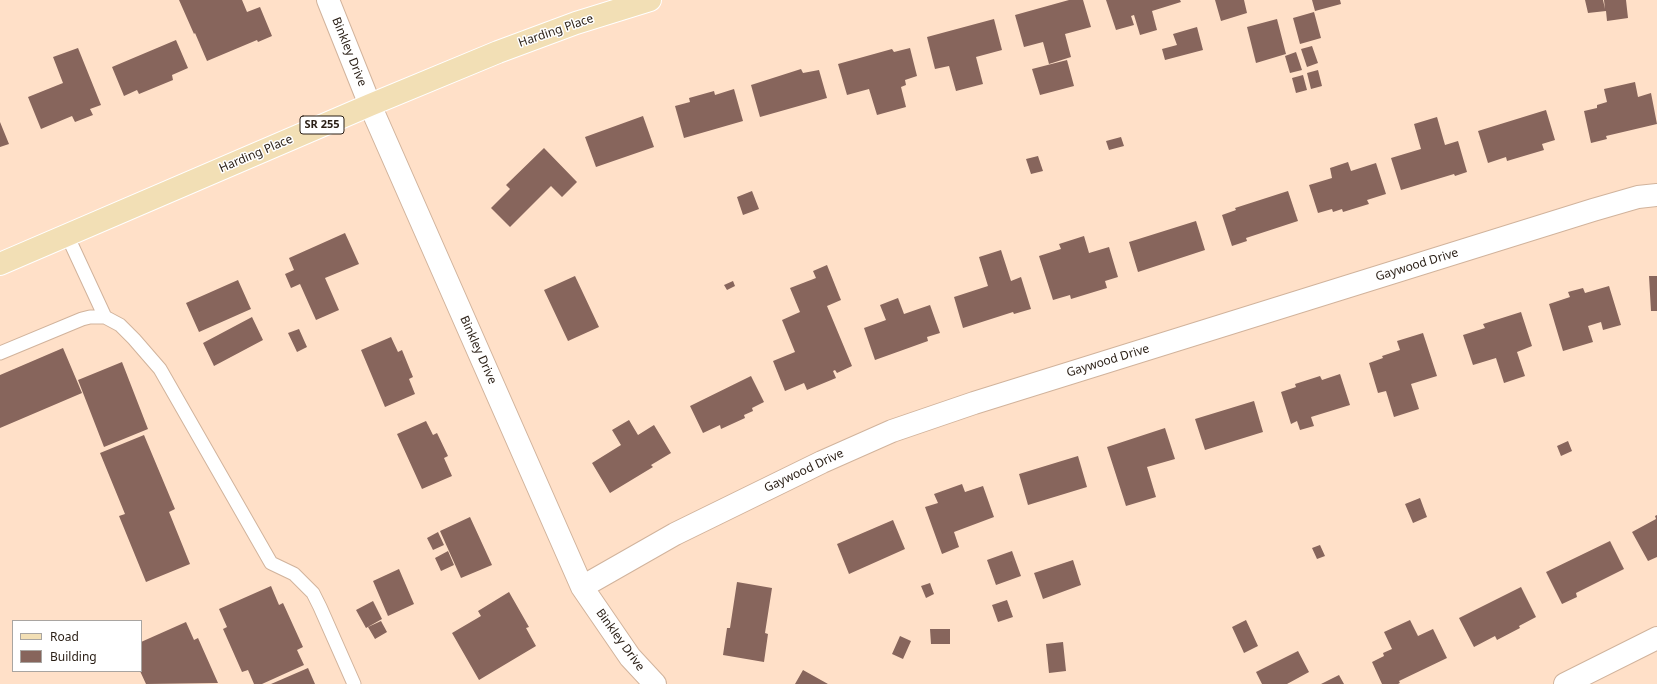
<!DOCTYPE html>
<html>
<head>
<meta charset="utf-8">
<style>
	body { margin:0 }
	#map { position:relative; width:1657px; height:684px; overflow:hidden; background:#ffe0c8; font-family:"Noto Sans",sans-serif }
	canvas { display:block }
	.legend { position:absolute; left:12px; top:620px; width:130px; height:52px; box-sizing:border-box; background:#fff; border:1px solid #a9a5a1; margin:0; padding:5px 7px; list-style:none; font-size:12px; color:#291e15 }
	.legend li { display:flex; align-items:center; gap:8px; height:20px }
	.legend b { width:20px; border:1px solid #a9a5a1 }
</style>
</head>
<body>
<div id="map">
<canvas width="1657" height="684"></canvas>
<ul class="legend">
<li><b style="height:5px;background:#f2dfb5"></b>Road</li>
<li><b style="height:11px;background:#87655c"></b>Building</li>
</ul>
</div>
<script>
const context = document.querySelector('canvas').getContext('2d');
context.lineJoin = 'round';
function fillPath(path, color) { context.fillStyle = color; context.fill(path, 'evenodd'); }
function trace(path, color, width, dash) { context.strokeStyle = color; context.lineWidth = width; context.lineCap = dash ? 'butt' : 'round'; context.setLineDash(dash || []); context.stroke(path); }
function write(font, color, halo, rows, align = 'center') {
  context.font = font + ' "Noto Sans",sans-serif'; context.lineWidth = 3; context.setLineDash([]); context.textBaseline = 'middle'; context.strokeStyle = halo; context.fillStyle = color; for (const [text, x, y, turn = 0] of rows) {
    context.save(); context.translate(x, y); context.rotate((+turn || 0) * Math.PI / 180); context.textAlign = isNaN(turn) ? turn : align; if (halo) context.strokeText(text, 0, 0); context.fillText(text, 0, 0); context.restore();
  }
}
fillPath(new Path2D(`
	M179,0H242L247,12L260,7L272,36L258,42L257,40L207,61L195,33L194,34Z
	M1069,0H1083L1091,27L1065,34L1071,57L1049,64L1043,42L1024,47L1015,15Z
	M1106,0H1180L1181,2L1152,11L1157,30L1140,35L1134,15L1131,16L1134,25L1116,30Z
	M1215,0H1244L1247,13L1221,21Z
	M1312,0H1340L1341,4L1315,11Z
	M1585,0H1603L1605,9L1604,0H1626L1628,18L1607,21L1606,11L1588,13Z
	M1314,12L1321,38L1300,44L1293,18Z
	M994,19L1002,50L976,57L983,84L956,91L949,66L935,69L927,37Z
	M1277,19L1286,54L1256,63L1247,27Z
	M1197,27L1203,50L1165,60L1162,49L1177,45L1173,34Z
	M176,40L188,68L172,75L173,80L139,94L137,90L124,96L112,67Z
	M1312,46L1318,63L1307,67L1301,49Z
	M78,48L101,105L90,109L93,115L75,122L72,116L41,129L28,97L63,83L53,57Z
	M910,48L917,76L905,80L906,85L901,87L906,107L877,115L869,89L847,95L838,64L892,49L894,52Z
	M1296,52L1302,70L1290,73L1285,56Z
	M1067,60L1074,86L1040,95L1032,69Z
	M801,69L803,73L819,70L827,98L760,117L751,85Z
	M1318,70L1322,86L1311,89L1307,73Z
	M1303,75L1307,90L1296,93L1292,78Z
	M1635,82L1638,97L1651,93L1657,124L1606,136L1607,139L1591,143L1584,111L1597,108V105L1607,102L1604,89Z
	M734,89L743,121L684,138L675,106L690,102L689,98L714,91L715,95Z
	M1546,110L1555,140L1542,144L1544,150L1507,161L1506,157L1488,163L1478,131Z
	M643,116L654,147L596,167L585,137Z
	M1437,117L1445,145L1458,141L1467,172L1455,176L1454,174L1401,190L1391,158L1421,149L1414,124Z
	M0,122L9,144L0,147Z
	M1121,137L1124,146L1109,150L1106,141Z
	M544,148L577,182L562,197L551,186L510,227L491,208L510,189L506,185Z
	M1038,156L1043,171L1031,174L1026,159Z
	M1348,162L1351,171L1376,163L1386,194L1367,200L1369,204L1343,212L1342,209L1333,212L1332,209L1318,213L1309,185L1332,178L1330,168Z
	M752,191L759,209L743,215L737,197Z
	M1288,191L1298,221L1246,238L1247,241L1232,246L1222,215L1236,210L1235,208Z
	M1196,221L1205,250L1138,272L1129,242Z
	M345,233L359,264L325,278L339,310L316,320L300,284L291,288L285,274L294,270L289,258Z
	M1084,236L1089,253L1109,247L1118,277L1105,281L1107,288L1071,299L1070,295L1053,300L1039,256L1061,249L1059,244Z
	M1001,250L1011,281L1021,277L1031,309L1014,314L1013,312L963,328L954,297L988,286L979,257Z
	M827,265L841,300L827,306L852,366L837,373L835,370L833,371L836,378L807,390L804,383L785,391L773,361L795,352L782,320L800,312L790,288L816,278L813,271Z
	M575,276L599,327L568,341L544,290Z
	M1649,276H1657V311H1651Z
	M238,280L251,309L199,332L186,303Z
	M733,281L735,286L727,290L724,285Z
	M1609,286L1621,325L1603,330L1601,322L1588,326L1593,342L1563,351L1549,304L1570,297L1568,292L1583,288L1585,293Z
	M898,298L904,314L930,305L940,333L927,337L928,341L875,360L864,328L886,320L880,305Z
	M1521,312L1532,346L1517,352L1525,376L1504,383L1496,358L1473,365L1463,335L1485,328L1483,324Z
	M252,317L263,340L214,366L203,343Z
	M299,329L307,347L297,352L288,333Z
	M1423,333L1437,376L1411,384L1419,409L1394,417L1386,391L1378,393L1369,363L1383,358L1382,356L1400,350L1397,341Z
	M391,337L398,352L402,350L413,377L409,379L415,394L385,407L361,350Z
	M63,348L82,393L0,428V375Z
	M122,362L148,429L104,447L78,380Z
	M1340,374L1350,405L1311,417L1314,426L1300,430L1297,421L1291,424L1281,392L1296,387L1295,384L1320,376L1322,380Z
	M751,376L764,402L752,408L753,411L744,415L745,418L721,429L720,425L703,433L690,406Z
	M1254,401L1263,432L1205,450L1195,419Z
	M629,420L638,435L654,425L671,453L651,465L653,467L610,493L592,463L621,445L612,430Z
	M426,421L433,435L437,433L448,456L444,458L452,476L422,489L397,434Z
	M1165,428L1175,459L1147,467L1156,497L1126,506L1107,447Z
	M144,435L175,509L169,512L190,564L146,582L119,516L125,514L100,453Z
	M1568,441L1572,451L1561,456L1557,446Z
	M1078,456L1087,487L1028,505L1019,474Z
	M962,484L965,492L983,486L994,517L954,532L959,547L942,554L925,507L938,503L934,494Z
	M1420,498L1427,517L1413,523L1405,504Z
	M1657,515V557L1648,561L1632,532L1656,519L1655,516Z
	M470,517L492,565L461,578L440,531Z
	M893,520L905,549L849,574L837,544Z
	M438,532L444,545L433,550L427,538Z
	M1610,541L1624,569L1576,593L1577,597L1562,604L1546,572Z
	M1320,545L1325,556L1317,559L1312,548Z
	M448,551L454,565L441,571L435,558Z
	M1012,551L1021,576L996,585L987,560Z
	M1073,560L1081,585L1043,599L1034,573Z
	M399,569L414,604L388,616L373,581Z
	M737,582L772,588L765,633L768,634L764,662L723,655L727,628H730Z
	M930,583L934,594L926,598L921,586Z
	M271,586L279,605L283,603L303,647L297,650L304,665L262,684H254L248,670L242,672L223,629L227,627L219,609Z
	M1521,587L1536,617L1519,626L1520,628L1497,640L1495,636L1474,647L1459,618Z
	M509,592L529,627L526,628L536,646L479,680L452,633L481,616L478,611Z
	M1007,600L1013,617L998,622L992,605Z
	M373,601L382,619L366,628L356,610Z
	M1246,620L1258,646L1244,653L1232,627Z
	M1410,620L1418,636L1433,629L1447,658L1399,681L1400,683L1398,684H1382L1372,662L1384,656L1383,653L1392,649L1384,632Z
	M381,621L387,632L375,639L368,627Z
	M186,622L194,640L198,638L218,683L146,684L140,671L142,662L141,642Z
	M930,629H950V644H931Z
	M900,636L911,641L903,659L892,654Z
	M1063,642L1066,671L1049,673L1046,644Z
	M1298,651L1309,672L1287,684H1262L1256,672Z
	M308,668L315,684H271Z
	M803,670L828,684H795Z
	M1339,675L1344,684H1321Z`), '#87655c');
const service = new Path2D(`
	M67,235L105,317L120,325L134,339L160,369L271,563L294,574L313,593L320,607L354,684
	M0,353L82,319L90,317H105`);
const minor = new Path2D(`
	M328,0L370,105L582,587L630,657L655,684
	M582,587L675,534L822,462L892,431L974,403L1593,210L1638,197L1657,195
	M1565,684L1657,638`);
const primary = new Path2D(`
	M0,264L370,105L498,52L576,23L650,0`);
trace(service, '#d1b39c', 15);
trace(minor, '#d1b39c', 24);
trace(primary, '#fff', 24);
trace(service, '#fff', 13);
trace(minor, '#fff', 22);
trace(primary, '#f2dfb5', 22);
for (const [x, y, w] of [
	[322,125,44]
]) { const box = new Path2D(); box.roundRect(x - w / 2, y - 9, w, 18, 3); context.fillStyle = '#fff'; context.fill(box); trace(box, '#291e15', 1); }
write('bold 11px', '#291e15', null, [
	["SR 255",322,125]
]);
write('12px', '#291e15', '#fff', [
	["Harding Place",556,31,-19],
	["Binkley Drive",349,52,68],
	["Harding Place",256,154,-23],
	["Gaywood Drive",1417,265,-17],
	["Binkley Drive",478,350,66],
	["Gaywood Drive",1108,361,-17],
	["Gaywood Drive",804,471,-25],
	["Binkley Drive",620,640,54]
]);
</script>
</body>
</html>
